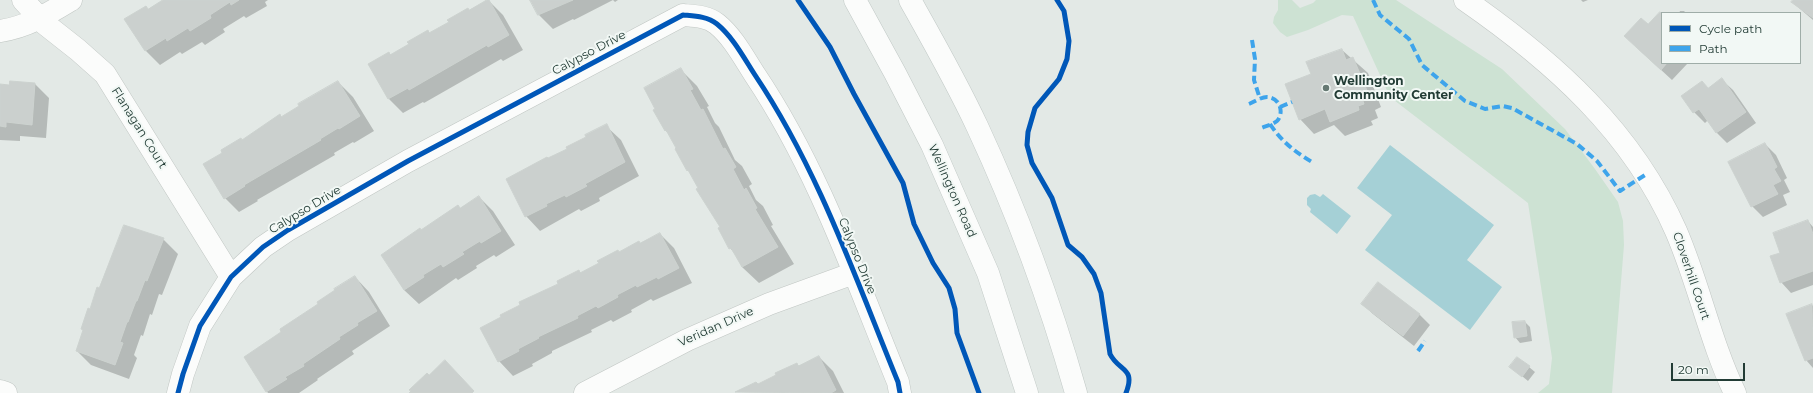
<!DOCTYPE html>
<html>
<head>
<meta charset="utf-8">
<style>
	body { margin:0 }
	#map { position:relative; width:1813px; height:393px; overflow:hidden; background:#e3e9e6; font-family:Montserrat,sans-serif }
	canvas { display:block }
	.legend { position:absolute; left:1661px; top:12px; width:140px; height:52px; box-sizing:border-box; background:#f2f8f5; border:1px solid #9fada8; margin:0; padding:5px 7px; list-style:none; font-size:12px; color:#223c35 }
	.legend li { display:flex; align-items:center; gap:8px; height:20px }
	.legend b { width:20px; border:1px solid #9fada8 }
	.scale { position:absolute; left:1671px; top:363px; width:74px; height:18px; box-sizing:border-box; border:2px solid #223c35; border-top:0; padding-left:5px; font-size:12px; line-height:14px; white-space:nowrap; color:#223c35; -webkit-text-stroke:3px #f2f8f5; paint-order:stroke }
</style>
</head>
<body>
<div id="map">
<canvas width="1813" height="393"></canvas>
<ul class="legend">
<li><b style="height:5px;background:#0057b8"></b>Cycle path</li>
<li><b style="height:5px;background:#3ea4eb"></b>Path</li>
</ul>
<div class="scale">20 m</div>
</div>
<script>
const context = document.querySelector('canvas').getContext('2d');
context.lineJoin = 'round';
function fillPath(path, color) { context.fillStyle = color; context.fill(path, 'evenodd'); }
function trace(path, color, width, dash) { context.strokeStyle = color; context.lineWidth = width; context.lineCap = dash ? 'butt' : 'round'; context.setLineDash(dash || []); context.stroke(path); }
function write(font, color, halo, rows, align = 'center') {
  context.font = font + ' Montserrat,sans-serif'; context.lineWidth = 4; context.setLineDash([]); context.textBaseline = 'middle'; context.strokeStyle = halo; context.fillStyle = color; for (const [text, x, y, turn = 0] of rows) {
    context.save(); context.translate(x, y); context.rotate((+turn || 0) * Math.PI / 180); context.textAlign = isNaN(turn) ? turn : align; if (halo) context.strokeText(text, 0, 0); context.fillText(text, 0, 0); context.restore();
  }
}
fillPath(new Path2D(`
	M1278,0H1292L1300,8L1313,3L1316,0H1396L1502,69L1565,129L1595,169L1618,202L1623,221L1624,245L1612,393H1538L1549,384L1552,358L1528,203L1390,97L1353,16L1342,15L1308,30L1287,37L1280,32L1273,23L1274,17L1278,10Z`), '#cde2d3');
fillPath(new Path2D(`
	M1390,145L1494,225L1467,260L1502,287L1470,330L1365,250L1392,215L1357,188Z
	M1315,194L1320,197L1323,194L1351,216L1337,234L1310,212L1311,209L1307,205V198L1310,195Z`), '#a5d0d6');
fillPath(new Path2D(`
	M164,0H268L265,2L267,6L246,18L244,16L223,29L225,32L205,45L202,42L182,54L180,52L160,65L146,51L126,20L148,10Z
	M488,0L503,15L523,50L503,61L501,59L424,103L423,102L403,113L389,99L369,64L389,53L391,55L410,44L428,31L430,34L450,22L468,9L470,11Z
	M532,0H618L615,2L613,0L574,20L573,19L553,29L539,15Z
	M1581,0H1588L1583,2Z
	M1794,0H1813V20L1792,2Z
	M1680,11H1684L1686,13H1679Z
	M1662,15V63H1688L1672,80L1635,46L1648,26Z
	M1342,50L1368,73L1381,107L1375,110L1378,118L1371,121L1373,125L1345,136L1334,125L1314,134L1300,119L1312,75Z
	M681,70L697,86L709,106L707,107L715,123L719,127L735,160L742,166L752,184L749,186L756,200L763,206L773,225L771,226L794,264L759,283L742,267L735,254L730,248L721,228L700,188L692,174L688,170L671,136L665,130Z
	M1722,80L1733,90L1756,123L1727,143L1717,133L1708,120L1705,123L1694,112L1682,96L1709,89Z
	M10,82L35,84L49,98L46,138L20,136V141L0,140V85L10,86Z
	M338,82L353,97L374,131L354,143L353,142L334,153L335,155L257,200L258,201L239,212L225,198L242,141L280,115L282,118Z
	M606,126L621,140L639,176L599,198L600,201L581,211L579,209L540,231L526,216L548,159L569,149Z
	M1765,144L1776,155L1787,178L1784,180L1790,192L1783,195L1787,205L1763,217L1752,206L1729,163Z
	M479,197L493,211L515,245L496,257L494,255L476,266L477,268L458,280L456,278L419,304L404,290L383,255Z
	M1808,221L1813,227V285L1791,293L1781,282V254Z
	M660,234L674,248L692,283L653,301L651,299L631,310L632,312L613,322L611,320L591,330L592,332L552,351V353L532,364L533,366L513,376L499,361L560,284L578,271L581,273Z
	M163,239L178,254L162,295L159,294L152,315L150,314L143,336L141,335L134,355L137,358L129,379L91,365L77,351L84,331L82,329L100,289Z
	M355,277L369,292L390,326L352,351L354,354L317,379L318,380L299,393H268L245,357L282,332Z
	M1362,304L1419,314L1430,325L1414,346L1373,314Z
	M1812,305L1813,306V368L1806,360Z
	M1525,322L1530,327L1532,341L1520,343L1515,337Z
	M819,357L833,371L844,393L736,392L756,383L758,385L797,364L799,366Z
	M1511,367H1529L1535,372L1528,381Z`), '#0003');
const building = new Path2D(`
	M163,0H239L231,5L230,2L210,15L211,18L190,31L188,28L167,41L166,38L145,51L124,19L146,6L148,9Z
	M487,0H489L509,35L488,47L487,45L409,90L408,88L388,99L368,64L389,52L390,55L409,44L407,42L428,30L429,33L449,22L447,20L468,8L469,10Z
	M530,0H573L538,15Z
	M1793,0H1813V18L1791,2Z
	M1660,12L1662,14V63H1667L1661,70L1624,36L1641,18L1648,24Z
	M1342,49L1346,60L1353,57L1368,93L1361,95L1364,104L1358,106L1359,110L1330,122L1325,109L1299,120L1285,84L1311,74L1306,62Z
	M681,68L693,89L690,90L701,110L703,109L723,149L725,148L736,167L733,169L744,190L746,188L757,208L755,209L778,247L742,267L731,248L729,249L718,228L720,227L696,189L698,188L688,170L687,171L675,149L676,148L666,130L665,131L653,110L655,109L644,88Z
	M1722,78L1746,112L1716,133L1699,109L1693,113L1681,96L1702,81L1708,88Z
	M10,81L35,83L32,125L6,122V127L0,126V84L9,85Z
	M338,81L360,116L339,129L338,128L320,139L321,140L244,185L245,186L224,199L203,164L222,153L221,150L241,138L242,140L280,114L281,117L299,106L298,104Z
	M607,124L625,162L585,184L587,186L566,197L565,195L546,204L547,206L525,217L506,179L547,157L548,158L567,149L566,147L586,137L585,135Z
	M1765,143L1777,167L1774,169L1781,181L1773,185L1778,194L1751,207L1728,162Z
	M479,196L501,231L481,243L480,241L462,252L464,254L443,267L441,264L423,275L424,277L404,290L381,255L420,228L421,230L458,205L460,208Z
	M1808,220L1813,234V271L1780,283L1770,256L1780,253L1773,233Z
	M124,225L164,238L147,281L145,280L137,301H136L128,322H127L120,342L123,343L115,365L76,351L83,330L81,329L88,308L90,309L97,287L99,288Z
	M660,233L679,268L658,279L657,277L637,287L636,285L617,295L618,297L598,308L596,306L577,316L578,318L538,337L539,338L518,349L519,351L498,362L480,328L501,317L500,315L520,305L519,302L558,284L557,281L579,270L580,273L599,263L597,261L618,250L619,252L639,241L640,243Z
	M355,276L377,311L357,323L358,325L339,337L340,339L303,364L304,366L285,377L287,379L266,392L244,357L281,332L280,329L318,304L317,302L335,290L334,289Z
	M1378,282L1420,314L1403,336L1361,304Z
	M1812,304L1813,358L1805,361L1786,314Z
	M1525,321L1527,336L1514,338L1512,322Z
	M819,356L836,390L831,393L735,392L756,382L758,384L776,375L775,373L797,363L798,366Z
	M1517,357L1530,366L1522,377L1509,367Z
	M445,360L474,391L472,393H409L411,391L409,390L427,373L429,375Z`);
fillPath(building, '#cbd0ce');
trace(building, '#ccd2cf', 1);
const street = new Path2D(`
	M23,0L45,24L78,50L105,74L231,277
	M1465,0C1553,61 1632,131 1676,231C1699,284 1710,341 1735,393
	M0,31C27,27 48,14 71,0
	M0,391L6,393
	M178,393L183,374L200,326L231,277L263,247L288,230L408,161L683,15C694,16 707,16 717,24C733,37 744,58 755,75C818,169 855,277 898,382L900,393
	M585,393L687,340L769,304L854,273`);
const secondary = new Path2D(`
	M855,0L895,73L932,145L988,273L1027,393
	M910,0C933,41 957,83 977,126C1017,212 1050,301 1076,393`);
trace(street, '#c0c6c3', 23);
trace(secondary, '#bfc7c4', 23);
trace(street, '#fbfcfb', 22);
trace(secondary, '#fbfcfb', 22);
trace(new Path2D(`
	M1373,0L1380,15L1409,39L1422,65L1465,101L1485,109L1503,106L1512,108L1577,144L1597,161L1620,191L1645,175
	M1252,40L1255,59L1254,80L1260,99
	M1249,104C1254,102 1261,97 1267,97C1279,97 1285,112 1277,121C1272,125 1265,126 1259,129
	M1280,107L1292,102
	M1270,124C1281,141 1295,152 1312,162
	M1418,351L1425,341`), '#3ea4eb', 4, [8, 4]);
trace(new Path2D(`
	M798,0L830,47L854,94L903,183L914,224L933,263L949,288L955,309L957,333L979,393
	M1057,0L1064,11L1069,41L1067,59L1059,79L1035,108L1028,132L1027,145L1032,163L1052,198L1068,245L1082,257L1094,274L1101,293L1110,354C1119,372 1136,367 1126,393
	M178,393L183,374L200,326L231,277L263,247L288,230L408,161L683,15C694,16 707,16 717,24C733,37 744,58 755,75C818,169 855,277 898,382L900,393`), '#0057b8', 5);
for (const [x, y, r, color] of [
	[1326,88,4,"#667973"]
]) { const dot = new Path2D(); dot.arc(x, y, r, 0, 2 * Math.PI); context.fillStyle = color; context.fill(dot); trace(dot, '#f2f8f5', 1.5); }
write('12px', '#223c35', '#f2f8f5', [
	["Calypso Drive",589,53,-28],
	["Flanagan Court",139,128,58],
	["Wellington Road",952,191,66],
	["Calypso Drive",305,210,-31],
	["Calypso Drive",857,256,68],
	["Cloverhill Court",1691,276,71],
	["Veridan Drive",716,327,-24]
]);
write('bold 12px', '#223c35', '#f2f8f5', [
	["Wellington",1334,81],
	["Community Center",1334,95]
], 'left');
</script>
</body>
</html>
